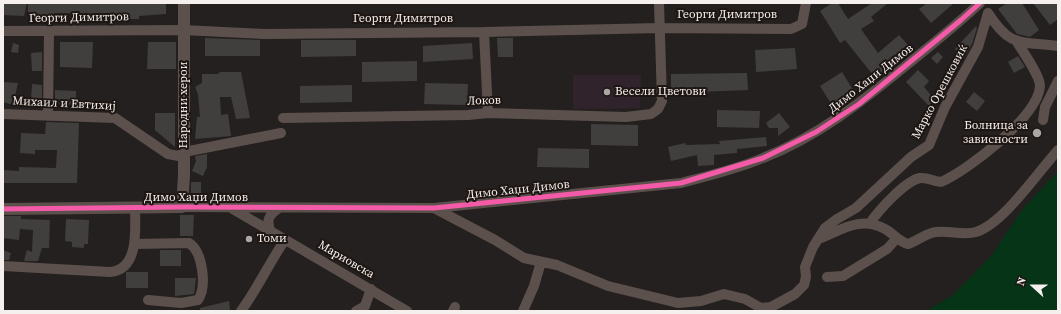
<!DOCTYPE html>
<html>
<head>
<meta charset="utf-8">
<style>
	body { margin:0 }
	#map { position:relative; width:1061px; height:314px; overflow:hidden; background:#24201f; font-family:"Source Serif 4",serif }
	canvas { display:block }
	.frame { position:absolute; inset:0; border:4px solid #f5efed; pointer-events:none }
	.north { position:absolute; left:1013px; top:266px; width:40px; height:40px; -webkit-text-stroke:3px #1d1613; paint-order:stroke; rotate:291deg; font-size:11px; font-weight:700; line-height:16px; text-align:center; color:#f5efed }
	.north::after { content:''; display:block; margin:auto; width:14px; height:18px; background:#f5efed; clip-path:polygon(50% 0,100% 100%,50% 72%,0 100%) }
</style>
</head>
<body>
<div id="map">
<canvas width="1061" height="314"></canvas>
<div class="frame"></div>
<div class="north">N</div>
</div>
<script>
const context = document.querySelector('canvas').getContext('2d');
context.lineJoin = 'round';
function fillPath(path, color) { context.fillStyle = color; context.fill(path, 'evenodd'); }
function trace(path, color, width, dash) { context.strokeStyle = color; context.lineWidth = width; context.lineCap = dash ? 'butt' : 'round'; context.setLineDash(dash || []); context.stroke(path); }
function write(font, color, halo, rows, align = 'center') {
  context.font = font + ' "Source Serif 4",serif'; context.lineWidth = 4; context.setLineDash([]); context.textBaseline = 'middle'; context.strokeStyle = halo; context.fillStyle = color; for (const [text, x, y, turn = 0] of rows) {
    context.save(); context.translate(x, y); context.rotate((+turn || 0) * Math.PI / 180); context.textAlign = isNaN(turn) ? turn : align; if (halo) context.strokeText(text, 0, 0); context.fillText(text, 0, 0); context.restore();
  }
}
fillPath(new Path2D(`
	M573,75H641L640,108L573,109Z`), '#30232c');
fillPath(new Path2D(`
	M1058,171V311H926L953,295L991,256L1022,210Z`), '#063417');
fillPath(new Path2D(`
	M3,3H27L24,16L3,15Z
	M28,3H166V14L139,16V19H106V14L54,13V16H28Z
	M832,3H838L848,19L872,3H888L871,17L874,21L861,29L878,53L899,35L909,46L895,58L899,63L877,80L845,40L840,43L832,30L820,11Z
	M927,3H954L931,23L919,9Z
	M1007,3H1022L1039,30L1030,37L1017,34L998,9Z
	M1033,3H1058V19L1050,25Z
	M976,26L977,28L972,44L964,58L955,49Z
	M205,38L260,40V56H205Z
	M497,38H513V57H498Z
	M301,40H356V56L301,57Z
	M60,42H93L92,68L60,67Z
	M148,42H176V69H147Z
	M13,43L19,45L18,53L11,52Z
	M472,43L473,59L423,62V46Z
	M795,48L797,69L756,72L755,50Z
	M42,52V71H32L31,53Z
	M938,52L943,57L937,64L931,58Z
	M1018,56L1025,67L1014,73L1008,62Z
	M417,61V81L362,82V62Z
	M918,70L929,81L924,87L935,100L929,106L906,82Z
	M220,72H241L250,118L236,119L231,97H220L221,115L228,114L231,136L195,139L197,117H200L198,94L195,87L202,83V74H218Z
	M842,72L855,93L833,107L820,86Z
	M747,73L748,90L671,93V74Z
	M3,82L18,83L13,105L3,102Z
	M425,83L468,84L467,105L424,104Z
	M32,84L42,85V102L31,101Z
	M352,85V102L300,103V86Z
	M55,90L76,91V105L55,103Z
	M974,92L985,101L977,111L966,102Z
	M717,110L760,111L759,128L717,127Z
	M155,113H175V147L155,130Z
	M779,113L790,127L778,136V128H769L766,123Z
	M46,122L79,123L77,183H3V170L19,171V167L56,168L57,150H35V154L20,153L21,133L45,134Z
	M591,124L638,125V146L591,145Z
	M766,137L767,146L737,149V153L714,155V165L698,166L697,155L671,161L668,147L685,143L686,145L720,144L719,141Z
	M538,148L589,149V168L537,167Z
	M207,154V167L203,176L192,171L196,161L195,156Z
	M191,182H201V194L191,193Z
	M180,215H194L193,236H180Z
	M3,216H21V219L50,220L49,248H42L38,261H24L27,250L32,252L33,230L20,229L19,240L3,238Z
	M66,219L89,220L88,244H84V248L72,247V242L65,241Z
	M3,250L11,253L9,260H3Z
	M160,250H181V266H160Z
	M126,272H148V288H126Z
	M175,278H196L194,294L175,296Z
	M229,301L230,309L227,311H200V308Z`), '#413e3e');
trace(new Path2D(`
	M3,31L183,30L264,34L484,32L659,28L791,29L802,24L806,3
	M484,32L488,113
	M3,114L115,118L168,154L184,157
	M48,116L49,31
	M283,118L468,115L488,113L626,117L651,114L658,109L662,101L659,3
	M1043,120L1045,107L1058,81
	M184,152L281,133
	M182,207L434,208L681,183C708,176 737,169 763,158C817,137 863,101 908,64C932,44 957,25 980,3
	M231,208L407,311
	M434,208L495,240L524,258L557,265L608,286L678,303L701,301L724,294L745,299L761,308L771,307L795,294L804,285L806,277L805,267L813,247L825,228L837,219L856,208L911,157L929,145L945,107L978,47L988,13C1011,49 1021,41 1058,46
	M870,223C879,210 905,181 920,178C927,177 935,182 941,182C968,170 1038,117 1040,86C1040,75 1022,51 1016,40
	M271,232C266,221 268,215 279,208
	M818,239C840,231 860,215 885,229C893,233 899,242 908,244C917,241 926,233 936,232C949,230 963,236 976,232C1004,223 1038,172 1058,150
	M135,244L189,243C203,252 207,287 198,300L181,303L148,300
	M3,266L110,272C140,270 135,227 135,207
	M827,277L843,276L887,249L897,238
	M241,311C258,288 269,263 285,240
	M356,311L365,306L371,289
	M453,311L455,307
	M523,311L534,286L541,262`), '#5c504c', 10);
trace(new Path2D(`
	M3,209L182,207L184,175V3`), '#5c504c', 12);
trace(new Path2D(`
	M3,209L182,207L434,208L681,183L763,158L816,132L859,104L961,20L980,3`), '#f35aa7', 5);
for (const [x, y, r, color] of [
	[607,92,4,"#aca7a5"],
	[1037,133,5,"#aca7a5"],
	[249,239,4,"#aca7a5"]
]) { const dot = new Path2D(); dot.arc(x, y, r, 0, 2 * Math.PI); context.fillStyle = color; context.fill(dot); trace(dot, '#1d1613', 1.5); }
write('12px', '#f5efed', '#1d1613', [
	["Георги Димитров",727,15],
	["Георги Димитров",79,18,-1],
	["Георги Димитров",403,19],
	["Димо Хаџи Димов",871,79,-38],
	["Марко Орешковиќ",940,92,-62],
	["Локов",484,101,-2],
	["Михаил и Евтихиј",64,104,3],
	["Народни херои",184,105,-90],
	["Димо Хаџи Димов",518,190,-6],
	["Димо Хаџи Димов",196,198],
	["Мариовска",346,260,30]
]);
write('12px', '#f5efed', '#1d1613', [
	["Весели Цветови",615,92],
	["Болница за",1028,126,"right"],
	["зависности",1028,140,"right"],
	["Томи",257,239]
], 'left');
</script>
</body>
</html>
